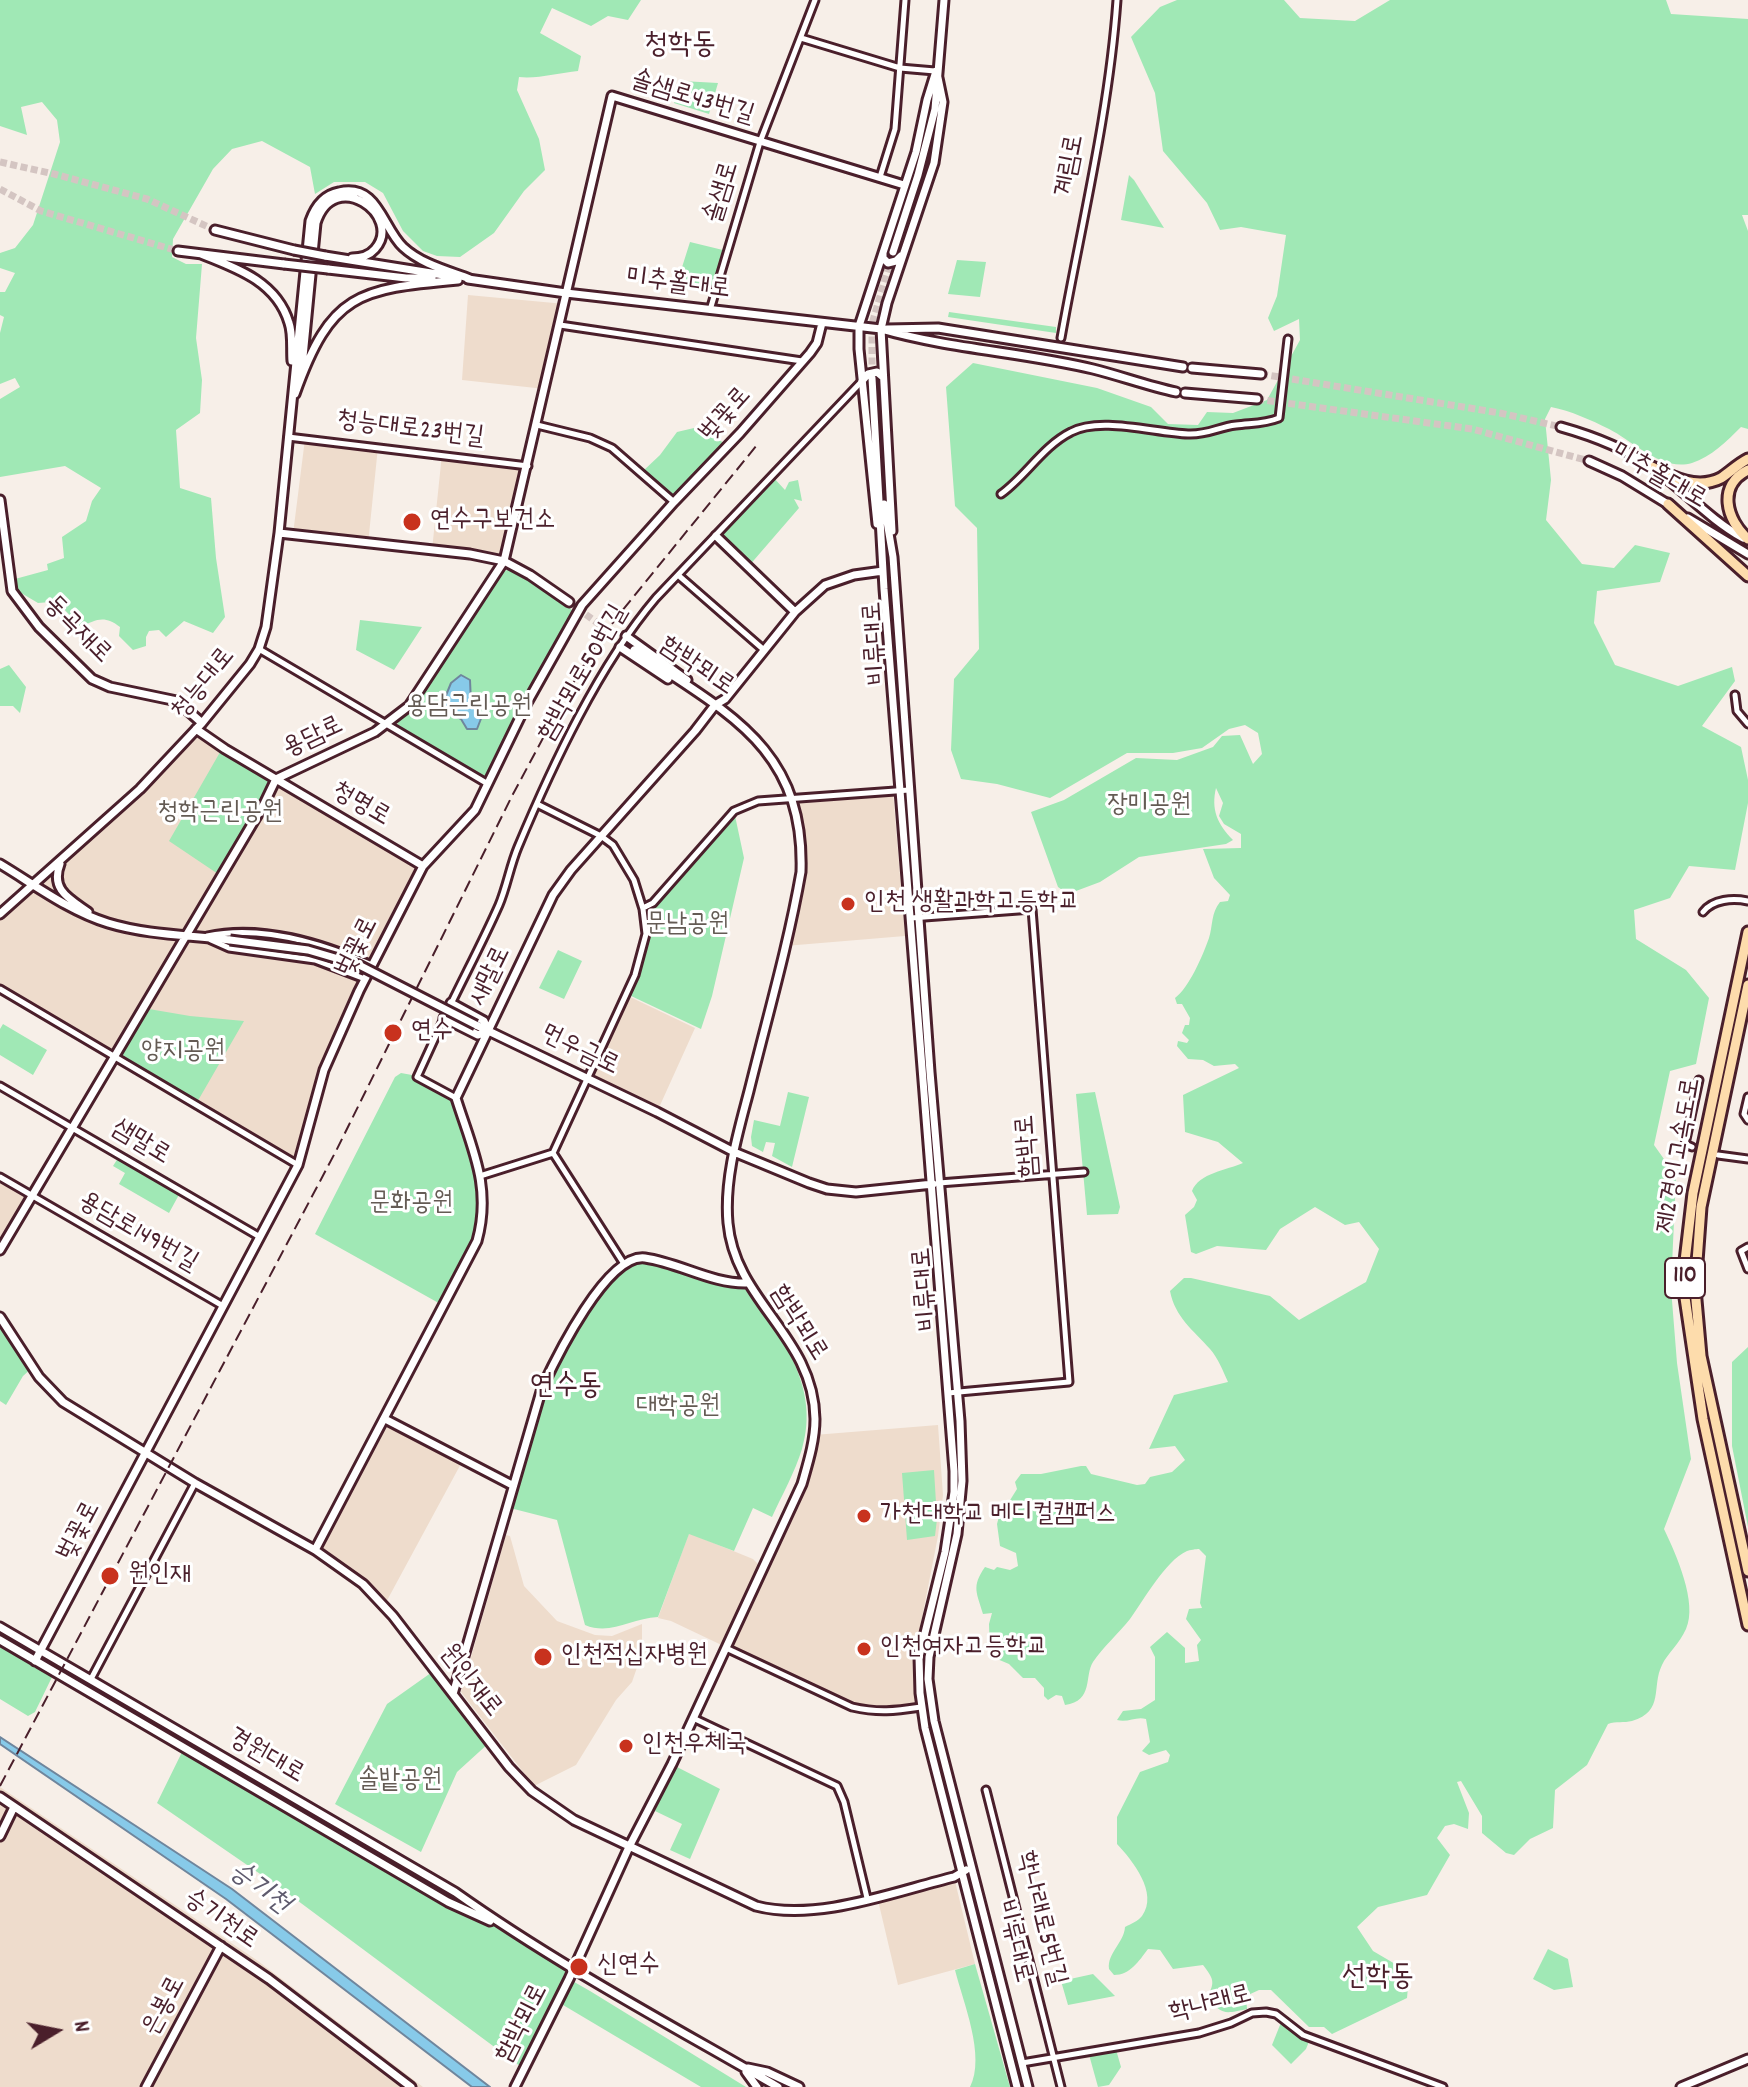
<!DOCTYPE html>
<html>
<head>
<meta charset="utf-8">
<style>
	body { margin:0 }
	#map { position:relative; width:1748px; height:2087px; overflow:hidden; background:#f7efe8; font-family:Dekko,sans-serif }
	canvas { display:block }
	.north { position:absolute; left:16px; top:1991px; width:80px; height:80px; -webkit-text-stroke:6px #fff; paint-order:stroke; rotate:80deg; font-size:22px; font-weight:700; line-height:32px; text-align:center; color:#4a1f2b }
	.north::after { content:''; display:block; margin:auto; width:28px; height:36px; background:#4a1f2b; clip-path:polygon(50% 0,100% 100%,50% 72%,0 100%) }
</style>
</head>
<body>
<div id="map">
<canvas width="1748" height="2087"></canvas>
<div class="north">N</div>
</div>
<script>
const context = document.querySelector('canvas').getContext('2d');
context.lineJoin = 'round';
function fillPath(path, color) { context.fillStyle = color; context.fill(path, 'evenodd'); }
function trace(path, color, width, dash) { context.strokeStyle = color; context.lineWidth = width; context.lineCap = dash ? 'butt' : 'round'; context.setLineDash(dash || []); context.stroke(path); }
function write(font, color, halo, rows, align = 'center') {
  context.font = font + ' Dekko,"Poor Story",sans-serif'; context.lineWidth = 6; context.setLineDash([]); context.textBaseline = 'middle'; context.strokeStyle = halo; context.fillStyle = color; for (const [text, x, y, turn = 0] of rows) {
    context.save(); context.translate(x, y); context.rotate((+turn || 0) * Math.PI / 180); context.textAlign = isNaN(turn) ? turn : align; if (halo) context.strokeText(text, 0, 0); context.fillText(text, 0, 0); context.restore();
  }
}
fillPath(new Path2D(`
	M468,295L565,304L545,389L462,380Z
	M305,439L378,447L368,544L293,534Z
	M442,454L528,466L504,561L432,550Z
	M196,729L423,866L328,1063L298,1165L0,989V914L82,841Z
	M893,792L905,936L785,946L801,872L793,800Z
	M626,995L695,1028L657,1112L588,1079Z
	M0,1177L32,1196L0,1250Z
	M385,1419L463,1460L384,1606L378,1598L315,1550Z
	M938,1425L943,1495L938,1536L913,1664L915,1708L895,1713L852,1707L671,1621L658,1618L689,1533L753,1559L762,1568L802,1484L814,1435Z
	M506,1535L510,1536L524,1586L557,1621L595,1635L612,1636L642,1624V1653L632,1682L616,1700L576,1765L534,1786L461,1692Z
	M0,1787L258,1961L423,2087H0Z
	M954,1877L975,1964L898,1985L877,1896Z`), '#eedccc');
fillPath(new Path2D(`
	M0,0H641L628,20L608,16L591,26L552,8L540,33L581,56L578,71C559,73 537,79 519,77L517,90L539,139L545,170L524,191L494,233L460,257L437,256L423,251L403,231L383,193L365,182H334L315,194L310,167L262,141L232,149L213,169L173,239L172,257L186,264H202L196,338L202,380L200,413L176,430L180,488L211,498L216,558L225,617L213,633L184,621L166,637L159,630L149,631L146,637V646L133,650L119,636L120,627C105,615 96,619 81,627L62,607L64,601L38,603L16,590L15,579L48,570L47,564L64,558L62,537L86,521L92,501L101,488L65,466L0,477V399L20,387L15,378L0,384V333L4,317L0,315V292H5L15,273L0,268V253L15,248L33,225L60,142L57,120L42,102L21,107L27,135L0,126Z
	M1177,0H1284L1300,18L1355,21L1390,0H1666L1671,14L1748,19V215H1742L1748,231V429L1741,427C1727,441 1711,457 1692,463C1662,472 1633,441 1609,429C1591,420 1571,411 1551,407L1545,419L1551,480L1546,520L1582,564L1614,568L1635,545L1670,553L1660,582L1597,591L1594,623L1615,665L1678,686L1732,667L1735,681L1702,726L1741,747L1748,780V803L1735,870L1689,866L1670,898L1634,910L1636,939L1686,970L1709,998L1696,1064L1670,1071L1654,1145L1676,1176L1671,1288L1677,1363L1691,1459L1664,1529C1676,1554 1698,1603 1686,1629C1680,1643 1667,1654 1662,1665C1651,1687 1665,1711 1632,1721C1624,1723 1616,1721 1608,1724L1587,1765L1555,1790L1553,1828L1530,1839L1514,1855L1506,1853L1482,1833V1816L1461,1781L1457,1782L1469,1813L1468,1829L1454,1824L1445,1826L1437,1838L1450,1855L1427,1895L1378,1907L1357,1927L1373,1951L1402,1968L1404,1982L1408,1987L1407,1998L1332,2034L1324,2027H1309L1271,1990H1259L1246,1996L1247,2009C1224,2014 1222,2015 1207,1997C1216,1982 1213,1978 1203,1965L1173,1969L1160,1950L1148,1949C1139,1961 1130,1975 1114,1975L1109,1969C1107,1953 1124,1943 1125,1927C1131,1924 1138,1921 1142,1916C1159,1893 1132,1860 1117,1844V1817L1140,1772L1168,1762L1170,1755L1166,1750L1149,1755L1142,1751L1150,1742L1146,1719C1136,1716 1128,1723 1117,1720L1123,1711L1141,1709L1155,1700V1657L1150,1647L1167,1632L1185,1648V1663L1199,1661L1197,1645L1201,1640L1186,1619L1189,1609L1202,1608L1200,1603L1206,1556L1199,1549C1197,1549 1189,1550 1187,1551C1165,1561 1144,1600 1130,1619C1119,1633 1103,1647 1093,1662C1084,1676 1094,1701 1065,1705L1062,1696L1056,1695L1048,1700L1044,1696V1688L1035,1678H1023L1009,1664L990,1656L989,1624L992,1613L983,1614C977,1593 971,1587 985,1567L994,1570L997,1567L1010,1570L1018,1566L1016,1553L1000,1546L997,1524L1001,1509L1007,1505L1017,1489L1015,1482L1021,1474H1041L1081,1466H1086L1091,1474L1137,1485L1145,1484L1150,1477L1172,1472L1185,1460L1175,1446L1149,1449L1174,1395L1228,1382C1223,1371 1218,1358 1210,1349C1193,1330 1175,1317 1170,1291L1184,1278H1191L1270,1296L1299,1320L1366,1282L1379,1249L1359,1222L1345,1225L1315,1207L1280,1229L1266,1250L1217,1246L1196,1254L1191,1252L1185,1215L1194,1207L1197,1200L1192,1191C1199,1173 1227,1170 1243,1163L1218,1142L1185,1132L1183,1095L1239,1068L1235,1064L1214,1066L1203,1060L1188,1059L1177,1046L1178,1041L1187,1043L1189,1040L1182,1033L1185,1025H1189L1190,1018L1182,1004H1177L1175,998C1189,988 1203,955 1209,938C1213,925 1211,913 1220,902L1228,901L1230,895L1214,878L1203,849L1241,848V834L1224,824L1219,816L1223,803L1216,788C1211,809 1217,824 1233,840L1226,844L1139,857L1100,882L1068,894L1058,887L1031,812L1064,800L1136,758L1177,760L1213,747L1222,736L1240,735L1253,764L1262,754L1258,733L1245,725L1229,729L1202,748L1173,753H1127L1050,798L997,784L961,779L951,750L954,679L979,649L977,528L955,506L946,387L973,363L1097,388L1151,407L1168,424L1198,425L1207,412L1233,413L1267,400L1300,340L1299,319L1274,331L1268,318L1277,296L1286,235L1241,227L1220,230L1207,203L1163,151L1155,93L1131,37L1160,7Z
	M682,81L718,83L709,114L674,103Z
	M1129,175L1134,180L1164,228L1121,220Z
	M690,242L727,251L717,286L677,283Z
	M957,260L986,262L980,297L948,294Z
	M949,312L1056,327V333L948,317Z
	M694,428L711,434L728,446L674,502L642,472L660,455L677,432Z
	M772,476L785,490L789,482L798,480L802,501L794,499L799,508L748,567L717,536Z
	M507,570C531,572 557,599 576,613L488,784L399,730L396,717L407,708L495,578Z
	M360,620L422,627L394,670L356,650Z
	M9,665L26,687L20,713L13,706H0V669Z
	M223,747L276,779L221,876L169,841Z
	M734,811L744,858L712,996L701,1029L629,995L646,934L643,909L653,903Z
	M558,950L582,961L564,999L539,988Z
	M143,1008L190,1016L244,1021L196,1104L115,1056Z
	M3,1024L47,1050L33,1075L0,1055V1029Z
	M401,1073L412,1075L456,1098L480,1176L482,1222L444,1306L315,1234L395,1077Z
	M788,1092L809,1097L792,1167L772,1156L775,1143L766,1142L763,1152L752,1146L751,1137L754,1120L780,1126Z
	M1095,1092L1120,1207L1118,1214L1087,1215L1076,1094Z
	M120,1155L181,1191L169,1213L119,1184L125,1173L113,1166Z
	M642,1260L730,1287L743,1286C780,1333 821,1386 802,1449C795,1472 782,1495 772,1517L753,1508L734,1551L689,1534L658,1617C631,1618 611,1636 585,1625L557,1520L510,1508L546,1390L561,1356L610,1279L633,1262Z
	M0,1317L33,1367L23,1376L6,1405L0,1401Z
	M1748,1347V1527L1732,1446V1362Z
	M934,1470L937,1519L935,1536L907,1540L902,1473Z
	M0,1643L53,1675L35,1712L28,1716L0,1699Z
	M435,1670L490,1742L457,1772L421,1852L335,1804L387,1704Z
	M184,1748L448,1902L507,1929L572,1969L524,2069L282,1889L157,1803Z
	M675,1766L720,1789L690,1859L670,1850L682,1824L655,1811Z
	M1548,1949L1568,1959L1573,1987L1554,1990L1533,1979Z
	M975,1964L1010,2087H970C986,2056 963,2002 955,1970Z
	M1093,1974L1115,1996L1068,2005L1061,1981Z
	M569,1979L590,1991L746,2087H701L558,2002Z
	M1282,2020L1310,2039L1306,2049L1291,2064L1272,2045Z
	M1115,2046L1121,2067L1109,2085L1098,2087L1088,2051Z`), '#a0e8b5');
const water = new Path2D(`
	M461,675L470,680L471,703L482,716L477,729H467L461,719L448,712L442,705L451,683Z
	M0,1737L232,1889L490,2087H472L226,1899L0,1744Z`);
fillPath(water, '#87cae9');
trace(water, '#6f869d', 2);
trace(new Path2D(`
	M0,162L54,174L147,199L215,230
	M0,189L41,211L178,251
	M1261,374L1500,413L1561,427
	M872,375V324L893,252
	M1257,399L1472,429L1589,461
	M569,602L634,650`), '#d4c5c2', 7, [7, 3.5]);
const street = new Path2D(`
	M801,38L900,68L935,71
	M880,177L895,129L905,0
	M710,310L760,142L815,0
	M560,325L802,361
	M1061,338C1081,226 1109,113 1117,0
	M537,425L590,438L612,448L674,502
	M288,437L528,466
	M1001,494C1026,476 1043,446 1071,432C1100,416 1155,433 1188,434C1208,435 1218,427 1236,425C1251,423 1264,424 1279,418L1288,339
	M678,575L764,650
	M259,649L488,784
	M1735,695L1737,711L1748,724
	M537,804L601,836L613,845L634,880L643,909L646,934L635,975L553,1153L624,1264
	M643,908L653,903L734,811L758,801L909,790
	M1703,912C1713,899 1733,898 1748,901
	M911,918L1032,909L1069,1382L948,1393
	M207,936C262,924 322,943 372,965
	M211,940L229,948L315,960L365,979
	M0,989L298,1165
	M451,1004C467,971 484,939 499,905C507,886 510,866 518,847C552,766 599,665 656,598L862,381
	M445,1016L417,1077L456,1098
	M0,1086L260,1237
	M1748,1097L1744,1114L1748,1120
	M1692,1147L1685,1144L1699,1080
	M1718,1155L1748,1159
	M480,1176L553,1153
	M0,1177L223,1306
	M939,1183L1084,1172
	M1748,1247L1741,1251L1748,1269
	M726,1648L852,1707C879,1713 894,1711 921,1707
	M91,1679L195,1483
	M693,1718L837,1786L844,1802L867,1898
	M986,1790L1061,2087
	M1022,2063L1199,2033L1231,2023L1252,2013L1266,2012L1276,2014L1303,2035L1443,2087`);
const secondary = new Path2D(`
	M215,230L294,250
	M178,251L284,264
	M893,252L918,175L935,109L944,0
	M883,253V258L888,263L896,261L901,256
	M201,254C237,268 277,282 289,323C293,334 291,349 292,361
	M325,256L456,277
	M328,269L406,278H432
	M468,279L566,293L881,329C950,349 1023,352 1093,369C1121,376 1148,386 1176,392
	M887,329L938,328L1183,367
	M1192,368L1261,374
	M298,378L303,357L316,223C334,166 404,216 375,249C369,256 361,258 352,258
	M872,378L884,589L954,1471V1492L945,1552L919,1657L920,1693L925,1728L1017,2087
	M862,381L868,374L877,372L883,377
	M1185,393L1257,399
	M295,394C331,293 358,289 458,280
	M1561,427C1593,436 1625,448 1653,468C1684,490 1709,519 1743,538
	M1589,461L1622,476L1671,506
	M0,500L12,591L39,627L92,679L110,687L177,701L202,723
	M884,504L893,557L930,1072L960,1421L962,1481L957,1534L929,1657L928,1679L934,1721L1028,2087
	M1688,518L1748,554
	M877,524L859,349V326L916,152L927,100L936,71
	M892,531L881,329L887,303L934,163L943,102L937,73
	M279,533L470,554L504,561L530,575L569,602
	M716,536L795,612
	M626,636L687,680
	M620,647L668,679
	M196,729L225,749L423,866
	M0,864C35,885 69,911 108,923C147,935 190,935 230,940
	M60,864C50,890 70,899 88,912
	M0,914L140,789L202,723L250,664L259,649L266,627L279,533L310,221C315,207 323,195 339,192C378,183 382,227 403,247C421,264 449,271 470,279
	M444,1018L478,1035L488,1031L484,1021L451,1003
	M476,1025L657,1112L734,1152L809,1183L827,1189L856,1192L933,1184
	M0,1250L264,804L276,779L375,732L409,706L504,561L612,96L904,185
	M0,1317L39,1377L63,1402L195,1483L315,1550L363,1584L393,1616L509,1767L532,1791L574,1820L756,1906C817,1922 893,1892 954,1877L966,1870
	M385,1419L512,1485
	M315,1550L477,1241C492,1187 472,1149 456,1098L553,895L571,870L695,731L715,705L725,699L795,612L825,585L854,575L883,571
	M0,1627L455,1892C558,1965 669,2024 778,2087
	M0,1640L448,1902L490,1921
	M35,1661L298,1165L324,1070L359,991L423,866L475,810L528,701L582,605L674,502L740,433L810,353L817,343L822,323
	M453,1694L542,1388C556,1358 607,1253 645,1258C680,1263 712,1284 747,1283
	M0,1797L269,1979L411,2087
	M0,1836L14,1807
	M748,2068L767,2072L799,2087
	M746,2072L757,2087
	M146,2087L221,1946
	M515,2087L569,1979L629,1847L672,1764L802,1484C808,1463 815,1441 815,1419C814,1336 735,1302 728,1223C724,1179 738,1133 749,1091C767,1018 788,946 801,872C805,746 725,712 634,650
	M1681,2087L1748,2059`);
const highway = new Path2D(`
	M1652,467C1673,478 1698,490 1721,478C1730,472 1738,464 1748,459
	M1748,470C1717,485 1726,520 1748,539
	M1668,504L1748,576
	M1748,932L1693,1193L1685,1261L1684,1291L1703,1419L1748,1625
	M1748,985L1701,1207L1695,1289L1701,1356L1748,1571`);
trace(street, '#4a1f2b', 11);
trace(secondary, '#4a1f2b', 13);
trace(highway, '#4a1f2b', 15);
trace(street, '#fff', 5);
trace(secondary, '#fff', 7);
trace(highway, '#fddcac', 9);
trace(new Path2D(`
	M0,1786L336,1151L512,796L565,697L593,650L617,617L757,445`), '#4a1f2b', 2, [12, 6]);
const secondaryBridge = new Path2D(`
	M294,250L325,256
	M284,264L328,269
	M230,940L308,950L359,965L476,1025`);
trace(secondaryBridge, '#4a1f2b', 13, []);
trace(secondaryBridge, '#fff', 7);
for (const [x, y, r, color] of [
	[412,522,10,"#c8321e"],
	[848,904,8,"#c8321e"],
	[393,1033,10,"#c8321e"],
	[864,1516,8,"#c8321e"],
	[110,1576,10,"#c8321e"],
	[864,1649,8,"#c8321e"],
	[543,1657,10,"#c8321e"],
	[626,1746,8,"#c8321e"],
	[579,1967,10,"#c8321e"]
]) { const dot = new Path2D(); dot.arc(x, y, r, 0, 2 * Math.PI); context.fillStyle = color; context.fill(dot); trace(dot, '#fff', 3); }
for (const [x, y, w] of [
	[1685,1278,40]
]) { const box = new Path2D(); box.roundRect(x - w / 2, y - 20, w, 40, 6); context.fillStyle = '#fff'; context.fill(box); trace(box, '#4a1f2b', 2); }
write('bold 24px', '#4a1f2b', null, [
	["110",1685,1278]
]);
write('26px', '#4a1f2b', '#fff', [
	["솔샘로43번길",692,100,17],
	["계림로",1072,166,-79],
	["솔샘로",724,193,-73],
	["미추홀대로",678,286,7],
	["벚꽃로",727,416,-48],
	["청능대로23번길",410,431,7],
	["미추홀대로",1658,478,30],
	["동곡재로",76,631,45],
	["비류대로",878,643,-94],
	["함박뫼로",696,668,34],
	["함박뫼로50번길",585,674,-60],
	["청능대로",205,685,-51],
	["용담로",314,739,-25],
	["청명로",360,806,30],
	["벚꽃로",359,948,-63],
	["새말로",492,977,-64],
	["먼우금로",579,1052,26],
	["샘말로",140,1144,31],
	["함박로",1030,1146,-94],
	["제2경인고속도로",1681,1156,-80],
	["용담로149번길",137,1234,30],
	["비류대로",928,1289,-95],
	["함박뫼로",797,1324,58],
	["벚꽃로",81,1532,-62],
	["원인재로",469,1682,52],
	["경원대로",265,1758,30],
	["학나래로5번길",1039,1919,76],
	["승기천로",220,1921,35],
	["비류대로",1012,1942,76],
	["학나래로",1211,2006,-14],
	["은봉로",166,2007,-62],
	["함박뫼로",524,2024,-63]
]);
write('26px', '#4a1f2b', '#fff', [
	["연수구보건소",430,522],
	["인천 생활과학고등학교",864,904],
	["연수",411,1033],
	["가천대학교 메디컬캠퍼스",880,1516],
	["원인재",128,1576],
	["인천여자고등학교",880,1649],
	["인천적십자병원",561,1657],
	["인천우체국",642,1746],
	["신연수",597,1967]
], 'left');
write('26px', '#645b54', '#fff', [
	["용담근린공원",469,708],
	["장미공원",1149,807],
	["청학근린공원",220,814],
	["문남공원",687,926],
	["양지공원",183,1053],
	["문화공원",411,1205],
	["대학공원",678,1408],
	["솔밭공원",400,1782]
]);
write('italic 28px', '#5f5b6e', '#fff', [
	["승기천",258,1890,37]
]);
write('30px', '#4a1f2b', '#fff', [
	["청학동",680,48],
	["연수동",566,1389],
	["선학동",1378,1980]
]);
</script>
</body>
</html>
